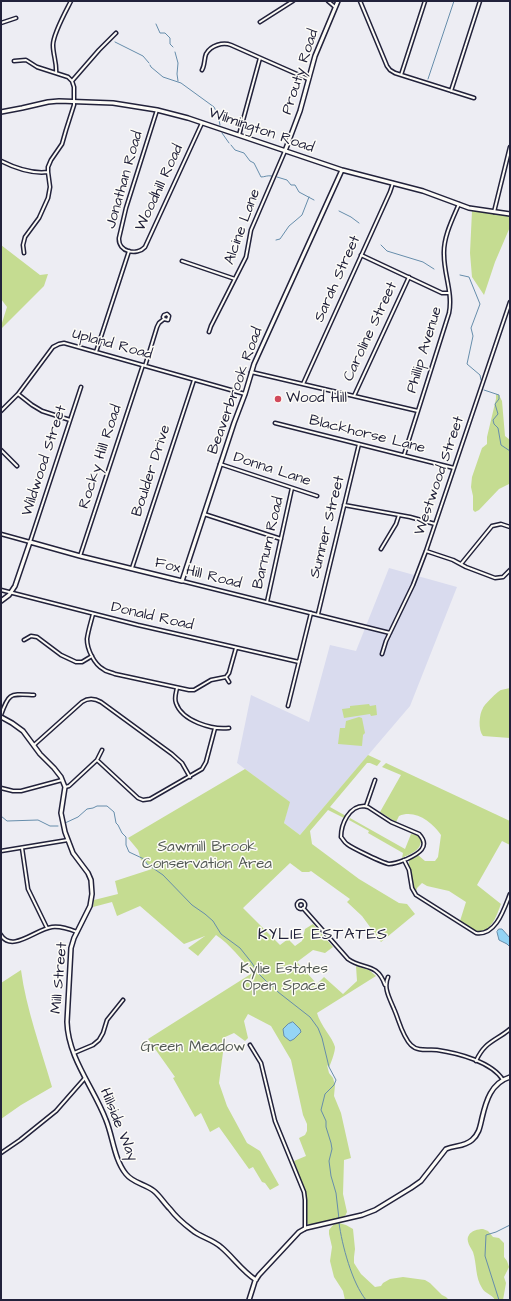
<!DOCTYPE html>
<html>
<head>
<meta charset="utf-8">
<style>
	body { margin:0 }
	#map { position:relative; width:511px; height:1301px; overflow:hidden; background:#ededf3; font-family:"Architects Daughter",sans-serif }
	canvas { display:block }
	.frame { position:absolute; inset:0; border:2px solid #22223b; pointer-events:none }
</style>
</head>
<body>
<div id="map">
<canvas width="511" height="1301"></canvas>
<div class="frame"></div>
</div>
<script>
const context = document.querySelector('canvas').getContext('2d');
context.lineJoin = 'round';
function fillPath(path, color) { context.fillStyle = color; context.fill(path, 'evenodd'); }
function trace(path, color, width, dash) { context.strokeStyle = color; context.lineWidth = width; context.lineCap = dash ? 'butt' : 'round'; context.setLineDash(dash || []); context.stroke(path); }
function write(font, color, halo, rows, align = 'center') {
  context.font = font + ' "Architects Daughter",sans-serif'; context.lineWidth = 3; context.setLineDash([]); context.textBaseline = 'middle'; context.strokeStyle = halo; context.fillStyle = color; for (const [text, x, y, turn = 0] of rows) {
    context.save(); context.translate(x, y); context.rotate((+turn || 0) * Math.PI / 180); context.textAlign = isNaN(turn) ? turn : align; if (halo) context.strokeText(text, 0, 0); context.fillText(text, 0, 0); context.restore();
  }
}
fillPath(new Path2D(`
	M389,568L457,587L410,706L300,835L284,823L289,802L237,763L251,695L309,722L330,645L356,651Z`), '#d9dbee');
fillPath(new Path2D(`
	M472,211L510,215V227L495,262L484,295L472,277L470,253Z
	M1,245L40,275L48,274L44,286L1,329V326L7,307L1,299Z
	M496,394L499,395L502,401L505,436L510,440V484H509L499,489L479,510L475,512L473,510V496L471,487L472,477L482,448L487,444V437L496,399Z
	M510,688V738L483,736C478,730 479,714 483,708C484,705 498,691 501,690C504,689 507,689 510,688Z
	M369,704L370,706L376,705L377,715L371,716L370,714L344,718L342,709L350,708V706Z
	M359,717L362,718L365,733L363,735L362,746L338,744L340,728H345L346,721Z
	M368,755L381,761L377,766L370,763H367L330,807L346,816L344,818L328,810L310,831L312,844L359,879L399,903L407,904L415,914L381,942L362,916L347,902L350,899L311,871L309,872H302L290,863L243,908L280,945L288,939L295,946L302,941L305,929L313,924L333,947L325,953L313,950L297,962L317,984L324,977L343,994L357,981L356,966L369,970L376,976L317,1013C320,1025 333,1038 335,1047C335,1052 332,1060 330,1065L329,1067L327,1065L329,1073L333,1078L335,1085L334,1096L341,1113L351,1158L344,1160L343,1194L347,1212L344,1218L309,1225L307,1223L306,1194L294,1161L306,1156L299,1138L305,1135L307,1131V1124L303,1115L291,1060L271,1026L248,1014L244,1021L248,1038L245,1041L234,1033L225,1037L219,1083L227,1106L247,1143L260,1151L279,1185L270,1190L265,1183L262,1182L253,1167L249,1169L219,1127L210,1132L201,1113L195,1117L173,1078L175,1077L148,1039L254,972C241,960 231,945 216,935L198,956L188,948L205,936L184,944L140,906L117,916L112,902L93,907L94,900L118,894L115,881L152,869L147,863L141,860L138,850L128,838L245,769L290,802L284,823L300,835Z
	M386,763L510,821V845L502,841L477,885L501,904C497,914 492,933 477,931C471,930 465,924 460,921L466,902L449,891L427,886L422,883L417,888L416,892C412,886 408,868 409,860L418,855L425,861H435L438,857L441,835C432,822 415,809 399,816L396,822L380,812L401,775L382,767Z
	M350,818L405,849L411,834L417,835L421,840C421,851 410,854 402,858L403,853L368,833L369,831L349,820Z
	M21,970C26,1008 41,1049 52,1087L21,1105L1,1119V983Z
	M339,1223L346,1225L353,1229L355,1249L354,1257V1263L361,1274L375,1287L381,1286L383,1283L390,1279L403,1277L425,1280L430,1283L442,1295L446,1297L449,1300H345L343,1291L334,1277L330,1261L332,1247L329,1234V1230L333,1225Z
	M483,1229L488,1231L493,1237L499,1238L504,1243V1257L507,1261L509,1267L504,1277L506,1283L503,1300H495C492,1294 485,1294 482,1288C475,1277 477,1264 473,1252C471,1248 465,1240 469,1235C471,1231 478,1229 483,1229Z`), '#c5dc91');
const water = new Path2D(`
	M499,929H502L510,938V947L507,944L499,940L497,932Z
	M293,1022L300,1029L301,1032L294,1039L290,1041L284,1036L283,1029L288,1024Z`);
fillPath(water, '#94d4f5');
trace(water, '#668dab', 1);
trace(new Path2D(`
	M156,24L160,33H165L170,38V44L173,47
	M115,42L143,56L149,63
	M175,52L178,63L177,74L178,81
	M150,65L151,67L163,77L181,83L214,107L218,115L220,125
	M428,79L454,1
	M222,133L229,143
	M231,145L235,150L244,153L250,161L254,163L261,177C265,177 267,175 272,176
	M277,177L287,180L291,185H295L299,192L314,200
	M339,211L351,217L359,223
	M276,240L280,239L289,226L295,221L302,215L309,197
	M381,245L387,251L423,262L434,269
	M460,275L469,277L480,304L471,328L473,336L467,364L480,375L481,380
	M484,390L499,395V399L495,404L498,414L493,420L494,424L498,428L501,445L510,451
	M1,816L7,821L38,820L50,826H58
	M65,823L78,817L87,809L93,808L97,806H107L114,812L116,823L118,825L122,833L126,837V845L129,852L144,859L147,864L163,875L192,905L205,914L213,921L221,934L240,948L252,963L258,973L267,982L274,987L278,992L310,1017L318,1028L322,1038L329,1067L336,1080L334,1085L325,1094L321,1110L326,1121V1127L331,1143L332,1149L329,1161L331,1176L336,1193L339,1219
	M510,1205V1206
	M339,1223C342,1245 352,1283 366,1300
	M499,1300L485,1256L486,1235L496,1232L510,1225`), '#668dab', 1);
const street = new Path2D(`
	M328,1L335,7
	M360,1L387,66L390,70L395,73L474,98
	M260,22L293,1
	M1,23L16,18
	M14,61L26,60L37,67L68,77L72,81L74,87V105L66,130L62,144L51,160L48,167V172L50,187L48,198L39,218L25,237L23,245L24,253
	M202,70C205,65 204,59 206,54C211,45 223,42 231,45L308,79
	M56,73C57,63 53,55 53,45C53,34 66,11 71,1
	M401,75L425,1
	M72,81L99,50L116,33
	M451,91L480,1
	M157,110L126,208L119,238C118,252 137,256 145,247L202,123
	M239,135L260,58
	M1,161C15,168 32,174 48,172
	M494,212L510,147
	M361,255L442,293H449
	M182,261L235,279
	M209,332L211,326L246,257L251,230L285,151
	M96,352L129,251
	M145,366L157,327L159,323L164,319L168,320L169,316L167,314L164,315L163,317L164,319
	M251,372L418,411
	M303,384L390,192L393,183
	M18,394L32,405L42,411L70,420
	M354,396L409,277
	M1,411L18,394L53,347L59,344L64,343L245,394
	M275,423L454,468
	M1,450L17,466
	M404,455L449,313C453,293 444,275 444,255C443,238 452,220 459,204
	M220,464L317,496
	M344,505L410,517L435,524
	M204,514L281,539
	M1,534L30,542L81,387
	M381,549L396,524L399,515
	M426,551L453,560L466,567L495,578L503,577L510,570
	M80,556L143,365
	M461,564L492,526L501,524L510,527
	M132,568L194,380
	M182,581L390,633
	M1,590L138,625L299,662
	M267,602L292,488
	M93,614C91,622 88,631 87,639C87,649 94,664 103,669C106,672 111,672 115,674L189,690H194L211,680L226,677
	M318,614L359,444
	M24,640L31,636L37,637L61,655L76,662H82L92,656
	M382,654L386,641L413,585L426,551L510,302
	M229,682L226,677L229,673L236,648
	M177,688C176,693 174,698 176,703C182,721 212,730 229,728
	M288,706L311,613
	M1,715C9,692 10,694 34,695
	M34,745L82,702C88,698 94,698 101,702L172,754L182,763L190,777
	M97,760L138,798L143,800L150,799L202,769L206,762L215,728
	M65,787L69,786L97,760L102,750
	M1,788L13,791H21L62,780
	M364,806L368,807L391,822L419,834C431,847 418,854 407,859C402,861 395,864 389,864C383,863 352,848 347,844C344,842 343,839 341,837C341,824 349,806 364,806Z
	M366,806L375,780
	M22,848L28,889L47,928
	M1,851L68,840
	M404,860L409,870L412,888L416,895L476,933C496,936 504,909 510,894
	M297 905a4 4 0 1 1 8 0a4 4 0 1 1-8 0Z
	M303,908L348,959C363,970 377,962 385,985
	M1,935C12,953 36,929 52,927C61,926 69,929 77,932
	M388,977C383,988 390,999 394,1009C399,1020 402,1036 411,1045C418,1052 428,1049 437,1050C458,1053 492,1062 503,1080
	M250,1045L261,1063L275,1121L304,1192L305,1200V1229
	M74,1053L93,1045L99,1040L103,1033L107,1020L123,1000
	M476,1061C485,1041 496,1041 510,1029
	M1,1153L20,1140L56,1111L85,1078`);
const secondary = new Path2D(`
	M1,112L22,108L48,102L59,101L113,103L157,110L188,118L342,170L423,191L469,208L510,214
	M285,151L300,111L315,56L338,1
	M1,601L9,595L15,586L30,542L80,556L182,581L234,423L245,394L254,364L342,170
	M1,717L12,723L23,731L40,754L54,768L61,777L65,787L61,813L65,832L73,853L88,873L91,880L92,894L90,906L74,938L71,948L67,1022C68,1058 94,1088 106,1120C113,1137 114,1159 126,1174C133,1183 145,1184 154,1191C160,1196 164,1203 170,1209C176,1217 184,1224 192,1230C200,1237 212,1239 221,1247C233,1257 242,1271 256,1280
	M249,1300L255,1281L259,1275L299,1232L306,1228L362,1215L375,1210L411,1188L421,1181L446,1149C455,1145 464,1147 472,1140C479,1134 480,1127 482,1118C486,1101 491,1083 510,1077`);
trace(street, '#22223b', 5);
trace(secondary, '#22223b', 6);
trace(street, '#fdfcf7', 2);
trace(secondary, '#fdfcf7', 3);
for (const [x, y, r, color] of [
	[278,399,4,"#d1495b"]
]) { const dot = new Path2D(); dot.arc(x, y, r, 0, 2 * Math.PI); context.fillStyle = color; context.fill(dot); trace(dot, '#fdfcf7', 1.5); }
write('15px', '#22223b', '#fdfcf7', [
	["Prouty Road",301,72,-72],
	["Wilmington Road",261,131,19],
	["Jonathan Road",125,180,-74],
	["Woodhill Road",160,188,-65],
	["Alcine Lane",243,227,-70],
	["Sarah Street",338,279,-66],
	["Caroline Street",371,332,-65],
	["Upland Road",112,345,15],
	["Phillip Avenue",425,350,-73],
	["Beaverbrook Road",236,391,-70],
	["Blackhorse Lane",367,435,14],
	["Rocky Hill Road",101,457,-72],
	["Wildwood Street",45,461,-72],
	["Donna Lane",272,470,18],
	["Boulder Drive",152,471,-72],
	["Westwood Street",440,476,-71],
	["Sumner Street",328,527,-76],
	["Barnum Road",269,543,-77],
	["Fox Hill Road",198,574,14],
	["Donald Road",152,617,13],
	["Mill Street",60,978,-85],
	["Hillside Way",118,1125,68]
]);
write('15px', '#22223b', '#fdfcf7', [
	["Wood Hill",286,399]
], 'left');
write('15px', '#535a55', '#fdfcf7', [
	["Sawmill Brook",207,848],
	["Conservation Area",207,865],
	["Kylie Estates",284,970],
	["Open Space",284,987],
	["Green Meadow",193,1048]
]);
context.letterSpacing = '1px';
write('16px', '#22223b', '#fdfcf7', [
	["KYLIE ESTATES",323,936]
]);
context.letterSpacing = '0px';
</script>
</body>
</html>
